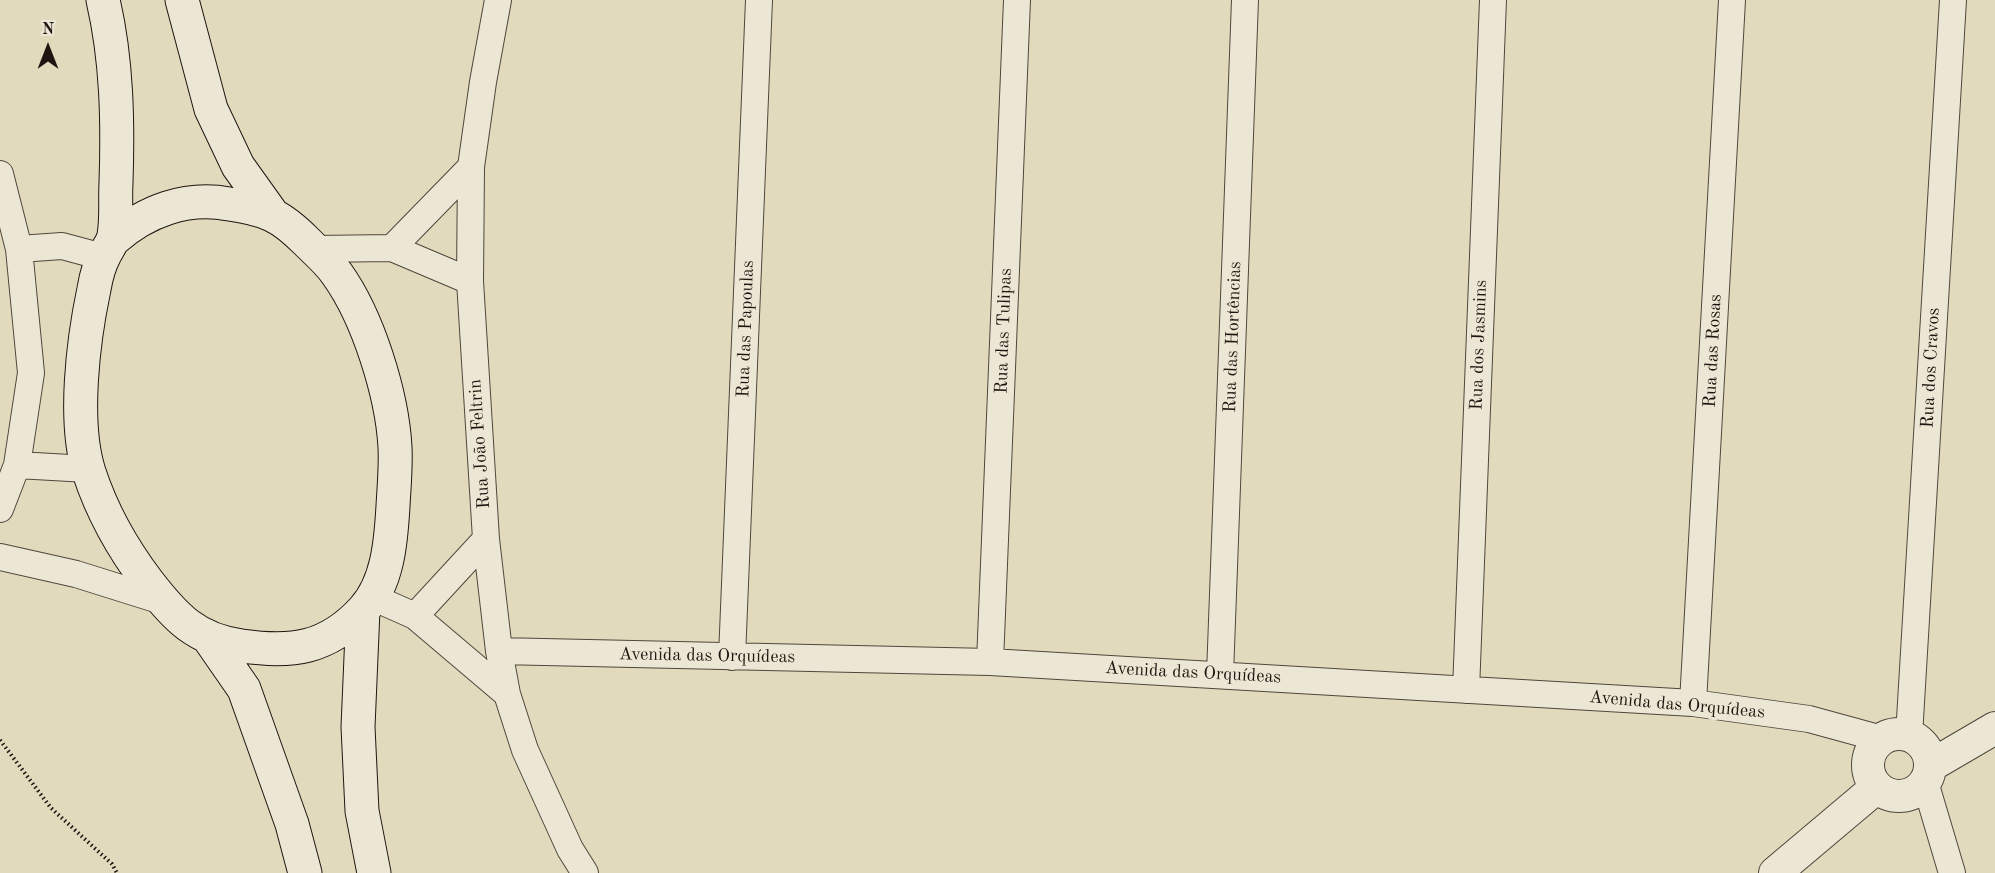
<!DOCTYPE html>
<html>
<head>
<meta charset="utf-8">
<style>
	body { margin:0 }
	#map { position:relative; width:1995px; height:873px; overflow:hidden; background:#e2dabd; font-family:"Old Standard TT",serif }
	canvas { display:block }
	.north { position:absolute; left:18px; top:18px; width:60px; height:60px; -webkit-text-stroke:4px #ece7d4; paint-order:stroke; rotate:0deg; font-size:16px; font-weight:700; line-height:24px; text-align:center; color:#201511 }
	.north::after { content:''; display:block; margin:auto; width:21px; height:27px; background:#201511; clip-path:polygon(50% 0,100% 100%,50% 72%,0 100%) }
</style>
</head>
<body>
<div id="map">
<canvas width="1995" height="873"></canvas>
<div class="north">N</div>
</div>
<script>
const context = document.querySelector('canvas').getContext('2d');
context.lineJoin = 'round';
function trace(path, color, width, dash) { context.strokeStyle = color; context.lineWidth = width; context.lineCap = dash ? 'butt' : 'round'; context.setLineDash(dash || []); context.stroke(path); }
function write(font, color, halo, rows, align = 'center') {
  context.font = font + ' "Old Standard TT",serif'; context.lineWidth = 6; context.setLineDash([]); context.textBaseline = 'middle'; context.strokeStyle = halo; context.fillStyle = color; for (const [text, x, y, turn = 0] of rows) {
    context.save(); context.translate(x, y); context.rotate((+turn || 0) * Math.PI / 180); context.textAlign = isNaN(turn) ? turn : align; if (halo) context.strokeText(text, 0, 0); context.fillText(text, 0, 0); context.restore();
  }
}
const minor = new Path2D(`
	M498,0L483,82L471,167L470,281L486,539L499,651L507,694L525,750L570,849L585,873
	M0,174L19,249L31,373L17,465L0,509
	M19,249L62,246L103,257
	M314,249L392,248
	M470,281L392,248L471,167
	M17,465L88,469
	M486,539L415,616L507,694
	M0,557L76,574L162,601
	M372,597L415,616
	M499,651L990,662L1693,703L1809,719L1882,739
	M732,657L759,0
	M990,662L1017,0
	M1220,675L1245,0
	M1466,690L1493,0
	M1693,703L1732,0
	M1909,736L1953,0
	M1925,782L1952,873`);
const tertiary = new Path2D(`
	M1868 765a31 31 0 1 1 62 0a31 31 0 1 1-62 0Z
	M1930,766L1995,728
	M1775,873L1877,787`);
const secondary = new Path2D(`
	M103,0C117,60 118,122 116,183C115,200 117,218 114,235C113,242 108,248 105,254C99,265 96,277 94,289C83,341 73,422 89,472C102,512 123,549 148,582C175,617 196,640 242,646C292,653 327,649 363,610C388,583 391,541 393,506C394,487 396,467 395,447C392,394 368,317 337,274C329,262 317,252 307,242C297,232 285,221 272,215C259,209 243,206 229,204C186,196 146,211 114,239
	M182,0L211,109L238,166L273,215
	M363,610L358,727L362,811L374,873
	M208,637L244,689L292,824L305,873`);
trace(minor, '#50463c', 28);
trace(tertiary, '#50463c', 34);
trace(secondary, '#201511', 35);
trace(new Path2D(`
	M0,740L51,808L112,864L117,873`), '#201511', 4, [1.5, 3]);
trace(minor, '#ece7d4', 26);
trace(tertiary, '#ece7d4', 32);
trace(secondary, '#ece7d4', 33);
write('18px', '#201511', '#ece7d4', [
	["Rua das Papoulas",746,329,-88],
	["Rua das Tulipas",1004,331,-88],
	["Rua das Hortências",1233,337,-88],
	["Rua dos Jasmins",1479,345,-88],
	["Rua das Rosas",1713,351,-87],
	["Rua dos Cravos",1931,368,-87],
	["Rua João Feltrin",480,444,-94],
	["Avenida das Orquídeas",707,656,1],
	["Avenida das Orquídeas",1193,673,3],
	["Avenida das Orquídeas",1677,705,5]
]);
</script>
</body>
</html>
